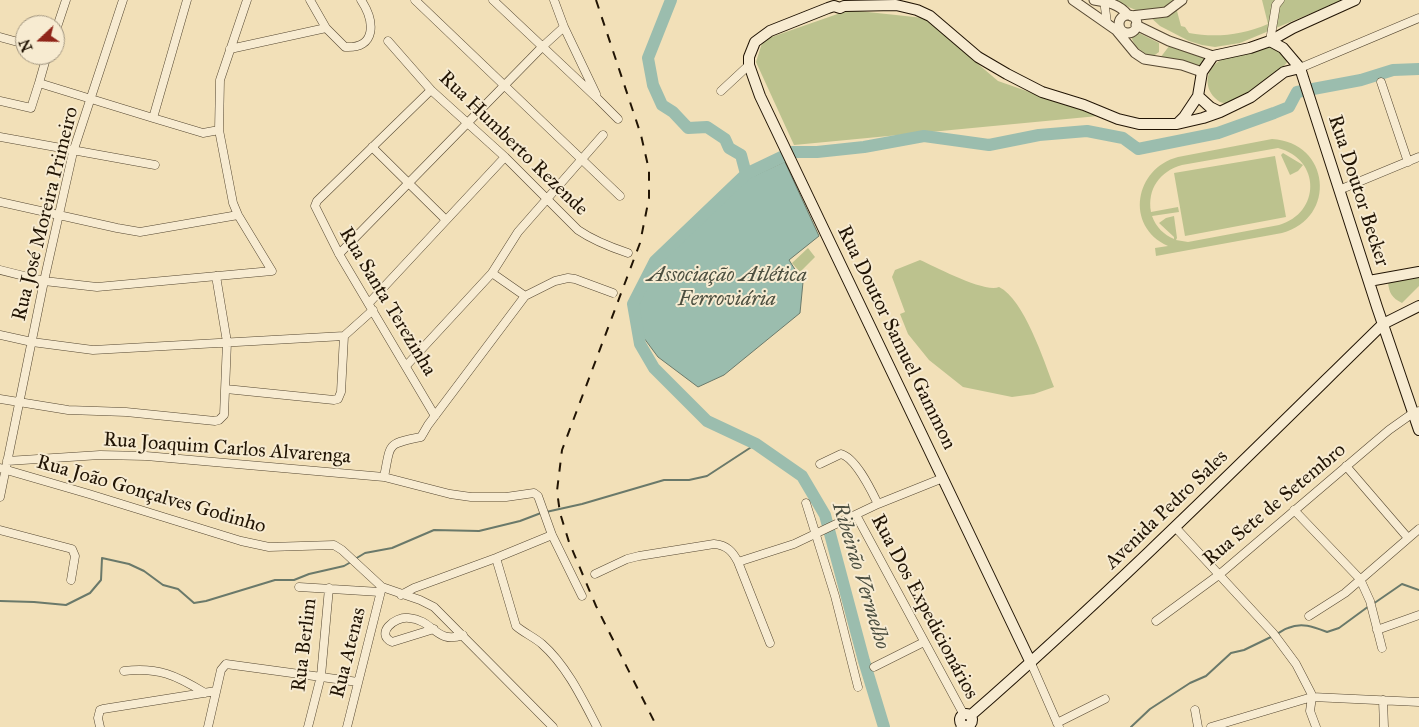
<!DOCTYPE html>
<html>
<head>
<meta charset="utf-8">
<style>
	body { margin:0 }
	#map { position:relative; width:1419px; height:727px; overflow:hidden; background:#f2e0b8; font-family:"IM FELL Great Primer",serif }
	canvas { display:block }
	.north { position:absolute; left:15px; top:15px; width:50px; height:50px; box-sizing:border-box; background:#f7ebd1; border:1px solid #a1957f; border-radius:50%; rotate:249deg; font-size:14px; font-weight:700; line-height:20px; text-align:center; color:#211404 }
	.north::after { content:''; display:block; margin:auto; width:18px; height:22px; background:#8f2418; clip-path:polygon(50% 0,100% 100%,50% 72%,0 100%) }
</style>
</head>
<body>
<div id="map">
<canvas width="1419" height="727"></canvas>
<div class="north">N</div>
</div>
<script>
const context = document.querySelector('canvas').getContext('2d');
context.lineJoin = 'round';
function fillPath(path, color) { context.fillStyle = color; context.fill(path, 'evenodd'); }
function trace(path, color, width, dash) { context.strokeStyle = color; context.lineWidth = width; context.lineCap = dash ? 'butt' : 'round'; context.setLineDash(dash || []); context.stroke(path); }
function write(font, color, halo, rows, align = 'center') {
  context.font = font + ' "IM FELL Great Primer",serif'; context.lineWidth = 4; context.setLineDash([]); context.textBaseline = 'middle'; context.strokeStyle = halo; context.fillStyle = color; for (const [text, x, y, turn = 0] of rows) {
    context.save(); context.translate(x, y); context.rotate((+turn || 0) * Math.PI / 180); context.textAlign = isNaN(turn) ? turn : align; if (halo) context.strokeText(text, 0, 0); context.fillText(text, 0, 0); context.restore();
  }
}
fillPath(new Path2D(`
	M1113,0H1181L1177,11L1181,26L1185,27L1189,33C1216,38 1242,35 1268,24L1262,0H1343L1240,43L1215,47L1202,45L1189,41L1160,26L1149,16Z
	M849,10L924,18L998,81L1098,116L794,145L756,62L763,40Z
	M1139,33L1159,43V52L1152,57C1142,52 1134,47 1131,36Z
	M1170,45L1208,58L1202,68L1160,58Z
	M1272,45H1279L1288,61C1280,73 1240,103 1225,103C1221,103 1218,101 1215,98C1203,86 1206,68 1221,60C1233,53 1258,49 1272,45Z
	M1272,139C1330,142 1338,218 1282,233L1156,256L1155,248L1168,246C1124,226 1135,168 1178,157ZM1278,148C1321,159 1321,213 1279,225L1188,242L1176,240L1177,238L1174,216L1166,218L1159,223L1174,237V239C1164,235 1156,227 1152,216L1179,212L1178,207L1151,212C1147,189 1160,171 1182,165Z
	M1283,153L1303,165L1298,171L1290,175L1281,155Z
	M1275,156L1286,217L1185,236L1174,173Z
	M808,248L815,257L800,272L792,263Z
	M920,260C936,267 984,293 999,287C1024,299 1044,361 1054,387L1034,394L1012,397L963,387L929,360L908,334L900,314L905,312L892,277L895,270Z
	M1419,277V286L1402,303C1392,298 1389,293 1388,282Z`), '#bcc28e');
const water = new Path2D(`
	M785,162L819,236L789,260L803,282L800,313L724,375L698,387L658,357L641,334L637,304L653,269L743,181Z`);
fillPath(water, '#9bbdae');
trace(water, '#6a796a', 1);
trace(new Path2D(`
	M546,512L582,504L664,480H689L707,476L756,444
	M355,559L365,553L392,548L434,530L479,531L520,521L541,513
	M0,601L34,602L66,605L90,593L101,580L102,558L129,564L144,571L163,585L178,589L194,603L206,601L275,580H294L309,574L344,566L351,562
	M1373,604L1402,584L1419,590
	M1277,634C1281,632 1284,629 1288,628C1302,622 1314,627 1327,632L1339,628L1369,606
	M1131,727L1150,709L1190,683L1206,676L1231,653L1244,650L1273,636`), '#6a796a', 2);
trace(new Path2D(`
	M671,0L648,58L653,85L662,105L673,112L688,128L707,127L725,139L729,148L741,155L746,174L655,261L633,304L640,344L654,368L707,421L756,444L802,476L825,515L864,661L884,727
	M746,174L792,152H817L864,147L924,136L989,145L1039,135L1087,131L1123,138L1138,149L1218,133L1274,113L1289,107L1297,92L1361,80L1393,70L1419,69`), '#9bbdae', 12);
const minor = new Path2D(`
	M310,0L326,28
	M415,0L620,196
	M493,0L598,99L618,119
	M554,0L564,27L596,94
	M1104,0L1107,23
	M55,33L66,0
	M0,37L25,44
	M388,41L431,90L505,157L578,230C594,241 610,247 628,253
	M1270,41L1276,5L1280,0
	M230,49L326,28L345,47C377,49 375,21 361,0
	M1300,68L1419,18
	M1381,82L1408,162
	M39,83L47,55
	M431,90L317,201L315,206L339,254L435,416
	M721,91L749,65
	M0,101L31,108L39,83L153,118L187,0
	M219,130L220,80L247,0
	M0,137L155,165
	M372,147L446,220
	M1339,190L1419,157
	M0,202L117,228L140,232L238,215
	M339,254L542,47L564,27
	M0,270L44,281L97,287L272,271L238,215L233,203L219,130L203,133L153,118
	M492,273L525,296
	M369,303L505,157
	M0,335L32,342L93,350L344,336L373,310
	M406,366L492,273L518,232L603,135
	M226,389L334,400L338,399L341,392L344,336
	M0,399L68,410L126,412L215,421L219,420L224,415L227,342L216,276
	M7,461L100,455L146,456L384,477L450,494L471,497H506L534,493L538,496L552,535L582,596
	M820,464L841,454C856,458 871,490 878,504
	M1346,466L1408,538
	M0,468L89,494L241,541L269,547L334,545L342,550L382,587L420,600L434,607L553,727
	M384,477C391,443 386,444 421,437L428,425L525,296L555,281L568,278L575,279L613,293
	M0,497L44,281L73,152L123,0
	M806,503L835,596L858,687
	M1294,510L1360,579L1370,601L1382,648
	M856,515L964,715
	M1175,527L1273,633L1296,664L1311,693L1312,697L1310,711L1316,727
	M0,530L72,549L75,556L71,580
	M496,558L516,626C524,633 534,637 542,644C566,665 582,698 597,727
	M738,562L794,544L878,504L943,478
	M595,574L627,559L639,556L714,544C727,545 733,552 738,562L770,643
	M299,587L380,592
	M401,595L414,588L496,558L552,535
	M1309,616L1345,593L1419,529
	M1156,621L1220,574L1389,430L1413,413L1419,411
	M434,629L392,642C375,634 394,616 409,618C434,620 436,645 463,635
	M1377,630L1419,615
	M1031,663L1059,727
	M874,667L924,642
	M124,671C158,667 176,675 205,693
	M1383,700L1384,727
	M1195,710L1198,727
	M1057,723L1105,699
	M100,727L98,718L100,710L103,709L216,691
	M208,727L221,670L226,664L358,682
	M308,727L321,676L329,588
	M347,727L382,587
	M1211,727L1312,697L1419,702`);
const tertiary = new Path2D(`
	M1073,0L1116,30L1135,53L1144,59L1182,65L1202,72
	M1094,0C1108,2 1119,4 1128,15
	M1119 24a9 9 0 1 1 18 0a9 9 0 1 1-18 0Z
	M1131,16L1166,12L1182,0
	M1136,25L1169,41L1213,56
	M961,727L963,725`);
const secondary = new Path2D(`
	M1270,41L1283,48L1300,68L1377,307L1419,430
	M1198,96L1210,107L1220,112
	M1177,124L1184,117L1198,96L1202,72L1213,56L1250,48L1270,41L1293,28L1355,0
	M1369,281L1419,272
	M1031,663L760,96L749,65V57L755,42L770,31L828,8L834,6L840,8L844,6L896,5L917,10L930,16L978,57L1007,74L1042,92L1084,105L1118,119L1139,124H1177L1203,118L1220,112L1251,97L1284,72L1300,68
	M960 720a6 6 0 1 1 12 0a6 6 0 1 1-12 0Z
	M970,716C1113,591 1247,457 1383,324L1419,306`);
trace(minor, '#554731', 9);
trace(tertiary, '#554731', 11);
trace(secondary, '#211404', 12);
trace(minor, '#f7ebd1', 8);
trace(tertiary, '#f7ebd1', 9);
trace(secondary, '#f7ebd1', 10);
trace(new Path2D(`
	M596,0L641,135L649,170V198L640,243L562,450L557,491L560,513L569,542L596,606L657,727`), '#211404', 2, [9, 9]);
write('20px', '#211404', '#f7ebd1', [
	["Rua Humberto Rezende",513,144,44],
	["Rua Doutor Becker",1358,191,72],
	["Rua José Moreira Primeiro",46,214,-76],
	["Rua Santa Terezinha",387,302,59],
	["Rua Doutor Samuel Gammon",896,338,64],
	["Rua Joaquim Carlos Alvarenga",227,449,4],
	["Rua João Gonçalves Godinho",151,495,16],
	["Rua Sete de Setembro",1275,505,-40],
	["Avenida Pedro Sales",1167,510,-44],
	["Rua Dos Expedicionários",924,607,62],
	["Rua Berlim",305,645,-83],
	["Rua Atenas",349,653,-76]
]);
write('italic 21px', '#4c4f40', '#f7ebd1', [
	["Associação Atlética",727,276],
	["Ferroviária",727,300],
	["Ribeirão Vermelho",860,576,73]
]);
</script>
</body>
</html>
